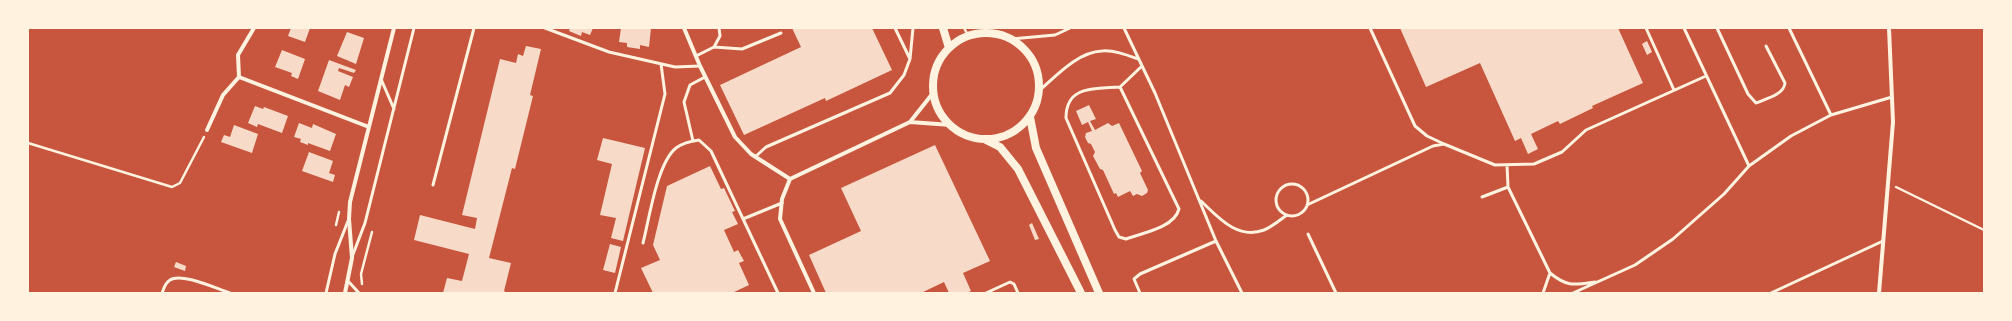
<!DOCTYPE html>
<html>
<head>
<meta charset="utf-8">
<style>
	body { margin:0 }
	#map { position:relative; width:2012px; height:321px; overflow:hidden; background:#c8553d; font-family:"Fira Sans Condensed",sans-serif }
	canvas { display:block }
	.frame { position:absolute; inset:0; border:29px solid #fff3e0; pointer-events:none }
</style>
</head>
<body>
<div id="map">
<canvas width="2012" height="321"></canvas>
<div class="frame"></div>
</div>
<script>
const context = document.querySelector('canvas').getContext('2d');
context.lineJoin = 'round';
function fillPath(path, color) { context.fillStyle = color; context.fill(path, 'evenodd'); }
function trace(path, color, width, dash) { context.strokeStyle = color; context.lineWidth = width; context.lineCap = dash ? 'butt' : 'round'; context.setLineDash(dash || []); context.stroke(path); }
fillPath(new Path2D(`
	M291,28H310L305,42L288,36Z
	M570,28H593L590,35L582,32L581,36L569,31Z
	M621,28H651L649,47L640,45V49L627,47V43L619,42Z
	M792,28H872L892,70L826,101L825,98L744,135L720,85L801,47Z
	M1400,28H1618L1643,83L1592,106L1593,108L1560,124L1558,121L1531,134L1538,149L1528,154L1521,138L1515,141L1480,63L1426,87Z
	M347,32L364,38L356,64L337,56Z
	M1647,41L1652,52L1647,55L1642,44Z
	M526,46L541,49L530,95L533,96L515,169L512,168L489,258L511,263L504,291L507,293H443L447,278L462,281L469,254L414,240L420,215L475,229L477,218L462,215L500,59L516,63L518,54L523,56Z
	M282,50L305,59L298,79L291,76L292,73L275,67Z
	M329,60L356,70L354,73L339,68L338,71L353,77L349,87L345,85L340,100L318,91Z
	M1089,105L1096,119L1090,121L1095,130L1108,123L1112,126L1119,123L1142,171L1140,173L1148,190L1147,193L1142,196L1137,194L1133,196L1130,191L1118,197L1116,193L1114,194L1103,170L1100,169L1093,156L1095,152L1091,144L1088,143L1085,137L1086,133L1092,131L1088,122L1082,125L1076,111Z
	M255,106L263,109L264,107L288,116L282,133L258,124L257,127L248,123Z
	M299,123L312,128L313,124L336,134L330,151L308,143V145L300,142L301,139L294,137Z
	M234,125L258,134L252,153L221,142L224,135L230,137Z
	M603,138L645,148L623,241L611,238L616,218L600,215L612,164L597,160Z
	M935,145L990,261L963,273L971,291L966,293H949L944,282L921,293H826L809,255L861,231L841,188Z
	M309,152L333,161L329,173L335,175L333,182L302,171Z
	M710,166L721,189L724,188L735,211L732,212L738,224L724,230L734,252L738,250L744,261L739,263L749,285L732,293H653L641,268L660,260L653,245L667,186Z
	M1032,223L1039,239L1035,240L1029,225Z
	M610,244L621,247L615,273L603,270Z
	M176,262L186,266L185,271L174,267Z`), '#f7dbc8');
trace(new Path2D(`
	M964,28L968,35
	M28,143L172,187L180,183L204,137
	M1896,187L1984,230
	M336,225L339,212
	M362,284L361,274L372,232`), '#fff3e0', 2.5);
trace(new Path2D(`
	M545,28L609,52L675,67L700,66
	M895,28L910,59
	M1124,28L1155,93L1216,241L1242,293
	M1370,28L1415,126L1427,136L1444,144L1495,165L1534,164L1562,152L1586,130L1706,76
	M1646,28L1674,90
	M1684,28L1749,166
	M1717,28L1748,94L1756,103C1765,99 1784,95 1785,83L1766,46
	M1789,28L1831,115
	M1011,39L1055,35L1070,28
	M714,47L720,36L719,28
	M696,56L714,47L742,49L781,33
	M381,79L394,109
	M1120,87L1179,209C1174,228 1142,233 1126,239L1119,237L1115,230L1066,118C1066,85 1095,89 1120,87L1142,66
	M1040,90C1057,75 1078,52 1102,51C1114,50 1127,55 1138,59
	M693,141L684,102L690,85L705,77
	M755,157L766,147L890,93L904,75L910,59L913,28
	M1507,165L1508,187L1550,273C1567,287 1574,285 1595,282
	M1276 200a16 16 0 1 1 32 0a16 16 0 1 1-32 0Z
	M433,185L474,28
	M1482,197L1508,187
	M1201,201C1218,217 1237,240 1264,230C1272,227 1280,220 1287,215
	M1307,205L1433,146L1444,144
	M743,219L782,203
	M1308,234L1336,293
	M643,243C649,220 657,163 676,148C683,143 691,141 699,140L711,151L778,293
	M352,257L365,223L414,28
	M348,281L359,293
	M162,293C164,288 165,283 170,280C181,272 217,289 230,293
	M326,293L335,254L348,221
	M615,293L665,94L661,64
	M986,293L1010,282L1014,284L1018,293
	M1140,293L1134,279L1140,274L1216,241
	M1543,293L1550,273
	M1573,293L1635,265L1673,239L1724,194L1749,166L1791,136L1831,115L1892,97
	M1771,293L1883,241`), '#fff3e0', 3);
trace(new Path2D(`
	M684,28L700,66L735,137L751,154L790,179
	M239,77L369,127
	M239,77L238,55L254,28
	M910,122L951,125
	M207,130L223,95L239,77
	M345,293L352,258L349,219L350,202L394,28
	M814,293L780,219L782,199L790,179L910,122L933,93
	M1879,293L1893,122L1889,28`), '#fff3e0', 4);
trace(new Path2D(`
	M943,28L949,48
	M933 86a53 53 0 1 1 106 0a53 53 0 1 1-106 0Z
	M1030,117L1036,148L1099,293
	M986,140L1000,147L1018,169L1081,293`), '#fff3e0', 8);
</script>
</body>
</html>
